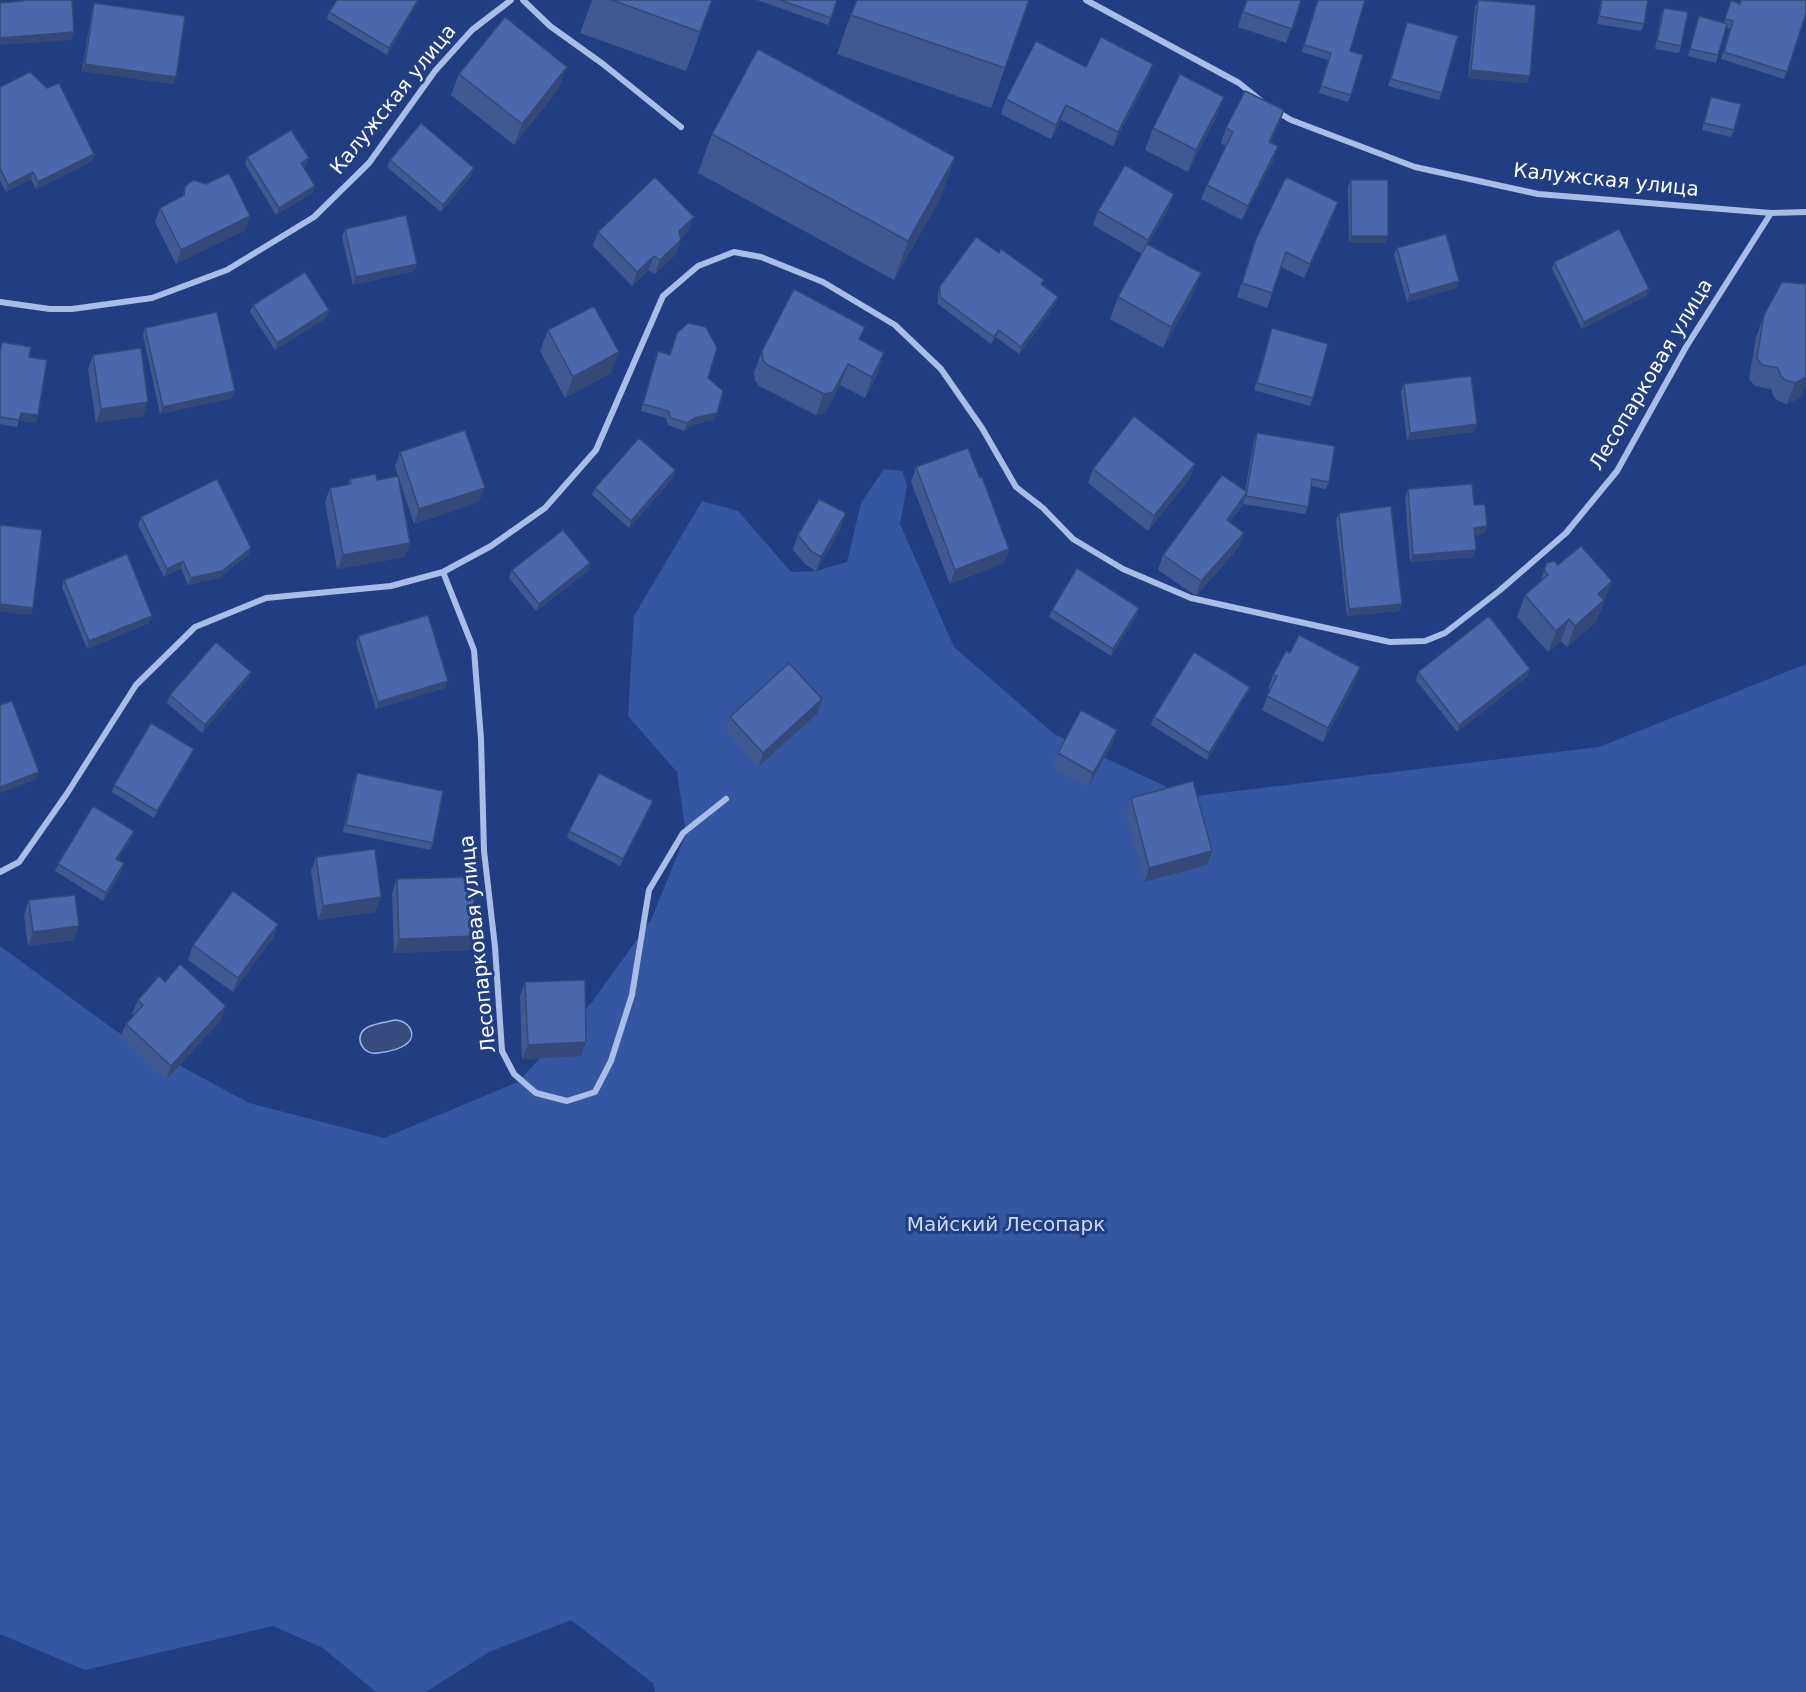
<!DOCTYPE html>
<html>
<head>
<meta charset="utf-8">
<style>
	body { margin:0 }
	canvas { display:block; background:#213e83 }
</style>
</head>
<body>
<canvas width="1806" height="1692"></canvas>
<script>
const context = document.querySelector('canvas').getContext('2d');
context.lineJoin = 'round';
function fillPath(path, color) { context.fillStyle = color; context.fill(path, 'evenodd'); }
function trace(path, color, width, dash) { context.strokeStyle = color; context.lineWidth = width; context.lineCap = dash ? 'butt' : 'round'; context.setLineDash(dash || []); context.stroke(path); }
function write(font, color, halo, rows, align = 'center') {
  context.font = font + ' "DejaVu Sans",sans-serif'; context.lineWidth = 6; context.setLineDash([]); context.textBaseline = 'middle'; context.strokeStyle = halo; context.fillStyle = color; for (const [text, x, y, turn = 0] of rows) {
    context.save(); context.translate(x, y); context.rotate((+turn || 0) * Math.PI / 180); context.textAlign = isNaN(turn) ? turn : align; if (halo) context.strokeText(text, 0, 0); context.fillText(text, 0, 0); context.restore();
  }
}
fillPath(new Path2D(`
	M884,469L902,471L907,485L900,524L954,647L1054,734L1188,797L1599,747L1806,664V1692H655L653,1683L571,1620L489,1652L426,1692H376L323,1648L273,1626L85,1670L0,1634V946L116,1031L249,1103L384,1138L518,1082L592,1002L651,920L686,834L677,772L628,716L634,616L702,501L738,511L791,572L816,571L847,562L861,503Z`), '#3556a0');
const water = new Path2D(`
	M395,1020C409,1020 419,1036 405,1045C398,1050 386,1052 378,1053C362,1056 352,1035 368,1027C376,1023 387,1022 395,1020Z`);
fillPath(water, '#364c7e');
trace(water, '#9cb6ea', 1.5);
trace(new Path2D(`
	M523,0L550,26L603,64L681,127
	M1086,0L1239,83L1260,100
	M1276,111L1291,120L1415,167L1538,194L1771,213L1806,212
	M0,302L50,309H72L152,298L227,270L314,217L369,163L435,71L472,30L511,0
	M443,572L474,650L481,739L484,851L495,947L502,1051L514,1074L536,1093L567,1101L595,1092L611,1061L632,995L649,890L683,833L726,799
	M0,872L19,862L66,795L136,685L195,627L266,598L391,586L443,572L491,546L545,508L596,450L663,296L698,266L734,252L761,257L823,282L895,325L941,369L982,428L1016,487L1043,508L1073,539L1123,569L1191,598L1390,642L1425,641L1445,633L1499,591L1566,533L1617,471L1686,347L1771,213`), '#a8bde8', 6);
fillPath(new Path2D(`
	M337,0H419L387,55L327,19L329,12Z
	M592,0H712L686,71L580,33Z
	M757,0H837L828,25Z
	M856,0H1029L991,108L837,54Z
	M1246,0H1301L1286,43L1238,27Z
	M1317,0H1365L1350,51L1351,95L1348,102L1319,93L1328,60L1302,52Z
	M1478,0L1527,83L1468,78L1475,7Z
	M1601,0H1648L1644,24L1641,31L1597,24Z
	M1731,0L1740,3L1806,13L1784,79L1721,59L1730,29L1726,27L1716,63L1688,56L1699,16L1724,23Z
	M94,3L173,84L82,71L92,10Z
	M1664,8L1681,46L1679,53L1655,49L1661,15Z
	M1407,22L1442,93L1439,100L1388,86Z
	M1153,64L1148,78L1113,146L1061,120L1051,139L1001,114L1006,99L1086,67Z
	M459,74L559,88L514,145L451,95Z
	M0,87L94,154L92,161L36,189L31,179L6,192L0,181Z
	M1711,97L1734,130L1731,137L1702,130Z
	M1284,110L1279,125L1270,142L1278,146L1273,161L1242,220L1201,199L1207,185L1226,146L1221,143L1226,128Z
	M1216,118L1188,172L1145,150L1153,128Z
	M712,134L941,197L894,280L698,173Z
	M247,157L309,158L306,165L304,167L315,186L312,193L276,215L245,164Z
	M390,160L471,176L441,212L387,167Z
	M1351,180L1386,243H1349L1348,187Z
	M185,187L250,216L245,230L176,264L155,222L160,208L182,197Z
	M1169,208L1148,244L1201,273L1193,294L1163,348L1110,319L1118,297L1142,254L1093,225L1098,211Z
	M1333,217L1304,278L1281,267L1267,308L1237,297L1251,253Z
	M345,229L417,264L414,271L353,285L342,237Z
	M688,231L681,239L676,254L655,274L648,270L632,286L593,246L598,232Z
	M1397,248L1459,281L1456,288L1407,302L1394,255Z
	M1554,262L1649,289L1646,296L1582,329L1552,269Z
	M1782,282L1801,397L1787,404L1778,401L1774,397L1771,389L1755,386L1749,379L1756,337L1764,315Z
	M1042,285L1055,305L1019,354L996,337L991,344L938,304V293L940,286Z
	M253,305L329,310L326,318L275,350L250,312Z
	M145,328L232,398L160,414L143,335Z
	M1272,328L1313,398L1310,406L1254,390Z
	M548,330L611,373L565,398L540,351Z
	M677,333L708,378L714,420L692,425L684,431L668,425L666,418L641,411L658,351L670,355Z
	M860,340L877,375L865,398L840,385L825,413L816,415L759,386L755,381L754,372L762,351Z
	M2,342L29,357L36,423L19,420L17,427L0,424V349Z
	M93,355L143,416L96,423L88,369Z
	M1404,384L1477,424L1474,432L1407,440L1401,392Z
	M1257,433L1329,482L1326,489L1311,486L1308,507L1305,514L1243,504L1244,500L1241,507L1230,522L1239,547L1196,596L1158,570L1163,555L1245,491L1254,440Z
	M400,452L479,502L414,524L395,466Z
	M916,467L1009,549L1004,563L950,584L911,482Z
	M1093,469L1190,478L1148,531L1088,483Z
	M675,470L673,478L629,528L592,495L595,488Z
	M350,479L377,480L405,557L337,569L325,502L330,488L348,485Z
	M1408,489L1474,505L1487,526L1484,534L1475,535L1473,557L1410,562L1405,497Z
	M1339,513L1402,604L1399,611L1347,616L1336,520Z
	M141,517L251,548L248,555L219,578L188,585L181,568L164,577L138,525Z
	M841,528L816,571L806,565L793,550L798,535Z
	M1547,563L1612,581L1596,622L1567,647L1561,641L1548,652L1517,617L1525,595L1540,582Z
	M512,570L588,571L536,611L509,578Z
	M64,580L149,623L87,649L62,587Z
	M1139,608L1137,615L1111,656L1049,617L1052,610Z
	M358,636L445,688L376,709L356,643Z
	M251,672L248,679L202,733L167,703L170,695Z
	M1418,672L1528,676L1457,732L1416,680Z
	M1273,675L1355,682L1323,742L1262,710L1270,690L1268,689Z
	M1250,687L1247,694L1207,760L1151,725L1154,717Z
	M822,699L817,714L758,767L725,731L730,717Z
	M1117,730L1112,744L1088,787L1052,767L1058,753Z
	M191,756L154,818L112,792L114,785Z
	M357,773L433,843L430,850L343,832L354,780Z
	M1131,798L1212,851L1207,865L1144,882L1126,812Z
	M650,809L620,866L567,838L569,831Z
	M131,839L118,859L122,871L103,901L55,871L58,864Z
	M316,857L375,912L318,920L311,871Z
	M397,879L475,936L470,950L394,953L392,893Z
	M29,900L74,940L28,946L24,915Z
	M278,924L273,938L233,992L188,960L193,945Z
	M165,982L221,1020L166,1080L120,1038L126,1024L134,1015L132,1014L138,1000Z
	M525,982L581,1056L522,1059L520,996Z`), '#405993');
fillPath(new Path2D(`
	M418,0H419L387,55L389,48Z
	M74,32L71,40L0,45V38Z
	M85,64L176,77L173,84L82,71Z
	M1153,64L1148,78L1113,146L1118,132Z
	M567,67L559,88L514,145L522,124Z
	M1471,70L1530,76L1527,83L1468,78Z
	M1224,97L1216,118L1188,172L1196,150Z
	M1066,105L1061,120L1051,139L1056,125Z
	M1284,110L1279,125L1263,156L1269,142Z
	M1278,146L1273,161L1242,220L1248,206Z
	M94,154L92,161L36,189L38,182Z
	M955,157L941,197L894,280L908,241Z
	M309,158L306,165L299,170L301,163Z
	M474,168L471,176L441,212L443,205Z
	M33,172L31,179L6,192L8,185Z
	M315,186L312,193L276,215L279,208Z
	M1174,194L1169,208L1142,254L1148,240Z
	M1338,202L1333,217L1304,278L1310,264Z
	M250,216L245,230L176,264L181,250Z
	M694,217L688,231L674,246L679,231Z
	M1351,236H1388L1386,243H1349Z
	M681,240L676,254L655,274L660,260Z
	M654,256L648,270L632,286L637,272Z
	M417,264L414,271L353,285L356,277Z
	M1201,273L1193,294L1163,348L1171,327Z
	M1459,281L1456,288L1407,302L1410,295Z
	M1649,289L1646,296L1582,329L1584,322Z
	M1058,297L1055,305L1019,354L1021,347Z
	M329,310L326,318L275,350L277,343Z
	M999,330L996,337L991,344L994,337Z
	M619,352L611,373L565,398L573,377Z
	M884,353L877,375L865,398L872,377Z
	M848,364L840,385L825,413L816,415L824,394Z
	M1806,372V383L1801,397L1787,404L1795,383Z
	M235,391L232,398L160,414L163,407Z
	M148,402L143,416L96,423L101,409Z
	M21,413L38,415L36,423L18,420Z
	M717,413L714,420L692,425L684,431L687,423L695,418Z
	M1477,424L1474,432L1407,440L1410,433Z
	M1195,464L1190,478L1148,531L1154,516Z
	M675,470L673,478L629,528L631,521Z
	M485,488L479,502L414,524L419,509Z
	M1247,492L1241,507L1222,534L1227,520Z
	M846,513L841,528L816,571L821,557Z
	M1487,526L1484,534L1472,535L1474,528Z
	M1244,533L1239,547L1196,596L1201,581Z
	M410,543L405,557L337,569L343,555Z
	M251,548L248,555L219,578L188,585L191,578Z
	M1009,549L1004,563L950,584L955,570Z
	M1476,550L1473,557L1410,562L1413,555Z
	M183,561L181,568L164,577L167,569Z
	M590,563L588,571L536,611L539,604Z
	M1612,581L1596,622L1567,647L1575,626L1598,594Z
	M0,604L33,608L31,615L0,612Z
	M1402,604L1399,611L1347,616L1349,609Z
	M1139,608L1137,615L1111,656L1113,649Z
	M152,616L149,623L87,649L89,641Z
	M1569,619L1561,641L1548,652L1556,631Z
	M1360,667L1355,682L1323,742L1328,728Z
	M1530,669L1528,676L1457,732L1459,725Z
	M251,672L248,679L202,733L205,725Z
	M448,681L445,688L376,709L378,702Z
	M1250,687L1247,694L1207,760L1209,753Z
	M822,699L817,714L758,767L763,753Z
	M1117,730L1112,744L1088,787L1093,773Z
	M194,749L191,756L154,818L157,811Z
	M39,772L36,780L0,793V787Z
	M653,801L650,809L620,866L623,859Z
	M134,831L131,839L114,866L116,859Z
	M1212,851L1207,865L1144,882L1149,868Z
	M124,863L122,871L103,901L106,893Z
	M381,897L375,912L318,920L323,906Z
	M278,924L273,938L233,992L238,978Z
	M79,926L74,940L28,946L33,932Z
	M475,936L470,950L394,953L399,939Z
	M226,1006L221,1020L166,1080L171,1066Z
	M586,1042L581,1056L522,1059L528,1045Z`), '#344978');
const building = new Path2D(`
	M23,0H72L74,32L0,38V3L23,1Z
	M337,0H418L389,48L329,12Z
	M612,0H712L700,32Z
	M780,0H837L831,18Z
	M857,0H1029L1005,68L851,15Z
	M1247,0H1301L1292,29L1243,12Z
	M1318,0H1365L1350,51L1363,55L1351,95L1321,86L1331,53L1304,45Z
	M1478,0L1536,5L1530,76L1471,70Z
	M1602,0H1648L1644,24L1599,16Z
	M1731,0L1740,4L1741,0H1806V13L1787,72L1724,52L1733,21L1725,19Z
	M94,3L185,16L176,77L85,64Z
	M1664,8L1688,12L1681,46L1657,41Z
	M1699,16L1727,24L1718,55L1690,49Z
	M505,17L567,67L522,124L459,74Z
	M1407,22L1458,36L1442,93L1391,79Z
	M1101,37L1153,64L1118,132L1066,105L1056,125L1006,99L1036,41L1086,67Z
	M758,49L955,157L908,241L712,134Z
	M30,72L47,88L59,83L94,154L38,182L33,172L8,185L0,168V87Z
	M1180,74L1224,97L1196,150L1153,128Z
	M1245,91L1284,110L1269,142L1278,146L1248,206L1207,185L1233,132L1226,128Z
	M1711,97L1741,104L1734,130L1704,123Z
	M421,123L474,168L443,205L390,160Z
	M291,130L309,158L301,163L315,186L279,208L247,157Z
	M1125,165L1174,194L1148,240L1098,211Z
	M229,173L250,216L181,250L160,208L184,195L185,187L189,183L194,180L206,184Z
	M655,177L694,217L679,231L681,240L660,260L654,256L637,272L598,232Z
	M1286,177L1338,202L1310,264L1286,252L1272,293L1242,283L1256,239Z
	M1351,180H1388V236H1351Z
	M406,215L417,264L356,277L345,229Z
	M1619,229L1649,289L1584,322L1554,262Z
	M1446,234L1459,281L1410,295L1397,248Z
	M976,237L999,253L1001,249L1044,280L1041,284L1058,297L1021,347L999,330L994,337L940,297V286Z
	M1147,244L1201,273L1171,327L1118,297Z
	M305,272L329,310L277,343L253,305Z
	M1782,282L1806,284V377L1795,383L1785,380L1781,376L1778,368L1762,365L1757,358L1764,315Z
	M794,289L865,327L859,339L884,353L872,377L848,364L833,392L824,394L766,364L763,360L762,351Z
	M594,306L619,352L573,377L548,330Z
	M217,312L235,391L163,407L145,328Z
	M688,323L706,327L717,348L708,378L723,391L717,413L695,418L687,423L671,418L668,411L643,404L658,351L670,355L677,333Z
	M1272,328L1328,344L1313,398L1257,383Z
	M2,342L31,347L29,357L47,360L38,415L21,413L19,420L0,417V352Z
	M141,348L148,402L101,409L93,355Z
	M1471,376L1477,424L1410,433L1404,384Z
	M1134,416L1195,464L1154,516L1093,469Z
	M465,430L485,488L419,509L400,452Z
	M1257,433L1335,446L1329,482L1312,479L1308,507L1246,496Z
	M639,438L675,470L631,521L595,488Z
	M968,448L980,478L982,477L1009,549L955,570L916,467Z
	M376,474L377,480L398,476L410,543L343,555L330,488L351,484L350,479Z
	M1222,475L1247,492L1227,520L1244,533L1201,581L1163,555Z
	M217,479L251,548L222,571L191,578L183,561L167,569L141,517Z
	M1472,484L1474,505L1485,504L1487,526L1474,528L1476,550L1413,555L1408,489Z
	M819,499L846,513L821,557L811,551L798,535Z
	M1391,506L1402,604L1349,609L1339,513Z
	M0,525L42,530L33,608L0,604Z
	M563,530L590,563L539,604L512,570Z
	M1581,546L1612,581L1598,594L1604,600L1575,626L1569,619L1556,631L1525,595L1548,575L1544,570L1547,563L1554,561L1558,565Z
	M127,554L152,616L89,641L64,580Z
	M1077,568L1139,608L1113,649L1052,610Z
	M428,615L448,681L378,702L358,636Z
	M1489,616L1530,669L1459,725L1418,672Z
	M1299,635L1360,667L1328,728L1267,696L1277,676L1273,675L1286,651L1290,653Z
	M216,642L251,672L205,725L170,695Z
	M1194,652L1250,687L1209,753L1154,717Z
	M789,663L822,699L763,753L730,717Z
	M12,701L39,772L0,787V705Z
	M1081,710L1117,730L1093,773L1058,753Z
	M151,723L194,749L157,811L114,785Z
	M357,773L443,791L433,843L346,825Z
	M599,773L653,801L623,859L569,831Z
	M1193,781L1212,851L1149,868L1131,798Z
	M93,806L134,831L116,859L124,863L106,893L58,864Z
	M375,849L381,897L323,906L316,857Z
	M473,877L475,936L399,939L397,879Z
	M233,891L278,924L238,978L193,945Z
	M75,895L79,926L33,932L29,900Z
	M180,964L226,1006L171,1066L126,1024L143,1005L138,1000L159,976L165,982Z
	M585,980L586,1042L528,1045L525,982Z`);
fillPath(building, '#4a68ab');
trace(building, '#344978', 1.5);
write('20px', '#fff', '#213e83', [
	["Калужская улица",394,100,-51],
	["Калужская улица",1606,181,6],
	["Лесопарковая улица",1652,375,-59],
	["Лесопарковая улица",479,944,-96]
]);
write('20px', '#ccdaf6', '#213e83', [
	["Майский Лесопарк",1006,1226]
]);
</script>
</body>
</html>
